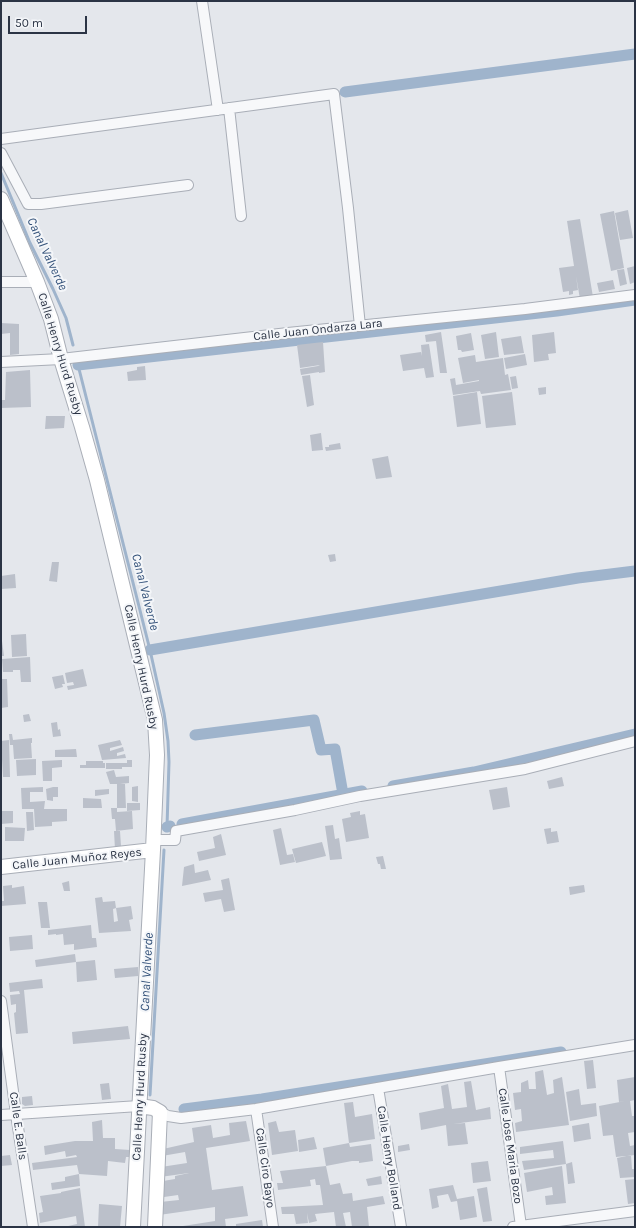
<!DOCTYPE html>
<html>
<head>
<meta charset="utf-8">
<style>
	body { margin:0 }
	#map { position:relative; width:636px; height:1228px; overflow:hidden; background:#e4e7ec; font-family:Karla,sans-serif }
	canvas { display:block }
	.frame { position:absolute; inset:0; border:2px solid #2b3445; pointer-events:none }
	.scale { position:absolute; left:8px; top:16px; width:79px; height:18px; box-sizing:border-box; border:2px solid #2b3445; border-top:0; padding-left:5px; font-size:12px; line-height:14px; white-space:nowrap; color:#2b3445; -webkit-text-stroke:3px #f4f6f9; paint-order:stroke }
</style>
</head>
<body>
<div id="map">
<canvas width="636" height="1228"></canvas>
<div class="frame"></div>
<div class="scale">50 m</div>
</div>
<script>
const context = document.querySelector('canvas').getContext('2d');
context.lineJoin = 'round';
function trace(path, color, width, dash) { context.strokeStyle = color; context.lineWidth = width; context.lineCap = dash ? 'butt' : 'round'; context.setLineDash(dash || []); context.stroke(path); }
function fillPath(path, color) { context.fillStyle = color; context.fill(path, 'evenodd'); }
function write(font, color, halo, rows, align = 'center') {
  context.font = font + ' Karla,sans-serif'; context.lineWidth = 4; context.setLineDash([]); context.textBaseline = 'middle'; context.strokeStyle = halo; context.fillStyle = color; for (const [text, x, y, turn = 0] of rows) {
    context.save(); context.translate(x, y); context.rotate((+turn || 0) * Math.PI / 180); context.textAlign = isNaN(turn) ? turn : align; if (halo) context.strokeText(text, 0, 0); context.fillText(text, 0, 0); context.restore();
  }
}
trace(new Path2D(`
	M1,173L30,243L53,289L66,318L73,345
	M78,365L150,650L164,713L168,741L169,762L167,827
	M150,1095L164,850`), '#9fb4cc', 3);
trace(new Path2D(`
	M345,92L635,54
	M78,365L557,311L635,300
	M150,650L578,578L635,571
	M195,735L314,720L321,750L335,749L343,794
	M393,786L474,772L635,734
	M182,824L362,791
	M167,827L170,826
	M184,1109L262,1099L561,1052`), '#9fb4cc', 11);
fillPath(new Path2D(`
	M628,210L633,238L620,240L615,213Z
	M614,211L624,268L611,271L600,214Z
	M580,219L593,297L580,299L576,276L578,290L573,291V294L569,295V291L563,292L559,268L574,266L567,221Z
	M635,266V282L630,284L627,268Z
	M624,269L627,284L620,286L617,270Z
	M613,280L615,289L599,292L597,283Z
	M1,323L19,324V354L10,355V333L1,334Z
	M441,332L447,373H440L436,341L426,342L425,335Z
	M496,332L499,357L485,359L481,335Z
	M554,332L556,353L548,354L549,360L534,362L532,335Z
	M471,333L474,350L462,352L461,350H458L456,336Z
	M521,336L524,353L504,355L501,339Z
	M323,342L325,372L319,373V372L301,375L300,369L318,366L319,370L318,366L320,365L300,368L297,345Z
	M429,344L434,377L426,378L424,368L403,371L400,355L421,352L422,356L421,345Z
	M525,354L527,365L506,369L504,358Z
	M475,355L476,362L503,358L505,375L508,374L511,390L481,394L480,391L453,395L450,379L455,378L456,385L479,381V380L463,383L458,358Z
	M145,366L146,380L128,381L127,372L137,370V367Z
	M30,370L31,407L1,408V400H5L6,372Z
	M310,375L314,405L307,407L302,376Z
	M516,376L518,388L512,389L510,377Z
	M546,387V394L539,395L538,388Z
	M477,392L481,424L457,427L453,396Z
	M512,392L516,425L486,428L482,396Z
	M46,416H65L64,428L45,429Z
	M321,433L323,450L312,451L310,435Z
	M340,443L341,449L326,451L325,447H329V445Z
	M388,456L392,477L376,479L372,459Z
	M335,554L336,561L330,562L328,555Z
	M52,562H59L57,582L49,581Z
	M15,574L16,588L1,589V576Z
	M26,634L27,656L12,657L11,635Z
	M1,641H2L4,656H1Z
	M30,657L31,682H21L20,670H13V672H3L2,659Z
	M83,669L87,686L68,690L67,686L74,685L73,682L67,683L65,673Z
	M63,675L65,684H62L63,687L55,689L52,677Z
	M1,679H7L8,707L1,708Z
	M29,714L31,721L24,722L23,715Z
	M57,722L58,730L60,729L61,736L53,737L51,723Z
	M9,734H12L13,740L32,738V743H31L32,758L14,759L13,745H10Z
	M9,740L10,777H3L1,741Z
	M120,740L122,745L110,748V751L123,747L124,751L117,753V756L125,754L126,758L102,760L98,745Z
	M76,749L77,757H55V750Z
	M36,759V775L17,776L16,760Z
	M62,760V767L52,768V781H43L42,761Z
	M127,760H132V767H122V769H106V763H127Z
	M86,761H103V763H105V768H80V765H86Z
	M114,770L116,777L129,776V783L120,784H125L126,808H117V784H110L106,772Z
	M562,777L564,786L549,789L547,781Z
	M138,786V802L132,801V787Z
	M43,787V792H30V802L45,801L44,809H67V821L52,822V826L35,827L34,809H22L21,788Z
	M53,787H58V797H53V801L47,800L46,789Z
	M507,787L510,807L493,810L489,790Z
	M109,789V794L95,796V790Z
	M83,798L101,799L102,808H83Z
	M127,803H140V810L127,811Z
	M111,808H117V812L132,811L133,829L116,831L115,819H112Z
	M1,811H13V823L1,824Z
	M360,811V815L365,814L369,838L346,842L342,819L351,817L350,813Z
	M26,812H33L34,830L27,831Z
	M333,825L335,839L339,838L342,859L330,860L325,826Z
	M5,827L25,828L24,841H5Z
	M281,828L287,855L293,854L295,862L280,865L273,830Z
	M551,828V832L557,831L559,842L547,844L544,829Z
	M114,831H120L121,846H123V850H115Z
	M221,834L226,855L199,861L197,852L215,848L213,837Z
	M322,842L326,856L296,863L292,849Z
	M383,856L386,869H381L380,864H378L376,857Z
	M194,864L195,873L208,870L211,880L182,886L184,867Z
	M229,878L235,910L224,912L221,899L205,902L203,893L223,890L221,880Z
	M69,881L70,891H64L62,883Z
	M12,885V888L24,886L26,904L1,906V901H4L3,886Z
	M584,885L585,892L570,895L569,887Z
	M102,897L103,902L115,901L116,908L113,909L114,922L118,921L116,908L131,906L133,919L129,920L131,931L99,933L95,898Z
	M38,902H47L50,928H41Z
	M91,925L92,938H96L97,947L74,950V944L64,945L63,934L56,935V934L48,935V930Z
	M32,935L33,949L10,951L9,937Z
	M75,954L76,962L36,967L35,960Z
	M95,960L97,980L77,982L76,962Z
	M138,967V976L115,978L114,969Z
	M42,979L43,988L24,990L28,1033L16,1034L14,1013L16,1012V1004L11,1005L10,995L20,994L19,991L10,992L9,983Z
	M128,1026L130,1039L73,1044L72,1032Z
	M593,1060L596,1088L587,1089L584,1061Z
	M543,1070L547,1095L554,1093L553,1080L562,1077L569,1125L516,1132L515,1123L522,1121L521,1109L515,1110L513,1093L521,1092V1083L528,1080L529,1089H536L535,1072Z
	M635,1077V1100L630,1101L632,1116H635V1132L628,1133L630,1146L635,1145V1155L616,1157L613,1135L603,1136L599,1106L625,1101L619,1102L617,1080Z
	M471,1081L476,1110L490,1107L491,1119L453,1124L465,1123L468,1144L448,1146L446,1125L421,1130L419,1113L444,1108L441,1086L448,1084L452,1109L467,1107L464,1082Z
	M109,1083L111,1099L102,1100L100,1084Z
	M579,1089L581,1105L596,1103L597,1116L570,1121L566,1092Z
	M32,1096L33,1105L25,1106L22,1104V1097Z
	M353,1102L355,1117L372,1114L375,1139L349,1143L344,1103Z
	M102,1120L103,1138H115V1149L130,1150V1157H126L125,1163L108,1161L107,1176L79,1174L77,1165L33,1170L32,1163L77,1157L76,1155L66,1157L65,1151L45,1155L44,1146L75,1141H93L92,1122Z
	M246,1121L250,1141L206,1148L212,1190L243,1186L248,1216L225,1219L226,1227H183V1226L215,1221V1207L159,1215L160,1202L179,1200L178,1195L164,1197L163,1181L175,1179V1176L189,1173L160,1177L161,1167L187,1163L185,1152L162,1156L163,1149L194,1142L192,1128L211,1125L213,1138L230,1135L229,1123Z
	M276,1121L279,1132L295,1130L298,1151L272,1155L268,1123Z
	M589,1123L591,1139L574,1142L572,1126Z
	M314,1137L317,1149L299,1152L298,1140Z
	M563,1141L566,1164L524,1170L522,1161L554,1158L553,1150L520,1154V1147Z
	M349,1143L350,1147L371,1144L373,1161L359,1163V1161H352L326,1166L330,1185L340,1183L343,1194L352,1193L353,1201L383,1196L385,1204L367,1207L369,1227H352L350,1212L343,1213L346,1227H336L334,1212L315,1214L317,1221L309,1223L307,1213L308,1223L296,1224L294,1214H282L281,1207L323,1205L320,1185H316L315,1179L310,1180L311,1186L278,1190L277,1183H283L280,1171L326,1166L323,1148Z
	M409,1144L410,1150L398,1152V1146Z
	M10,1155L12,1165L1,1166V1156Z
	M631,1155L632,1169H635V1177L620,1178L617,1158Z
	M488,1161L491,1181L473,1183L471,1163Z
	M572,1162L575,1183L568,1184L566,1164Z
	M562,1166L566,1203L546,1205L545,1196L553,1195L552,1187L527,1192L524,1173Z
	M79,1174L80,1186L52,1190L51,1183L65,1181V1177Z
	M381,1176L382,1184L368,1186L366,1179Z
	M635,1179V1203L628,1204L625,1180Z
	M453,1185L457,1199L474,1196L477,1217L460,1220L457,1201L451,1202L448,1194L437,1196L439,1207L432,1209L429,1189Z
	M487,1187L492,1221L483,1222L477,1189Z
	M80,1188L85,1227H64L77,1224L76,1216L40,1223L39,1213L43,1212L40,1196L61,1193V1192Z
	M99,1204L122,1206L120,1227H98Z
	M262,1220L263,1227H236V1224Z`), '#bbc0ca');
const street = new Path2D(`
	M202,1L218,110
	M229,108L241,216
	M1,139L334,94L348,208L360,326
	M1,153L28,204H41L188,185
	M1,282H37
	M1,362L61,359L288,333L525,309L635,295
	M154,840H175L176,831L295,810L360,796L525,769L635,741
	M1,1001L16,1114L33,1227
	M499,1067L521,1226
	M378,1088L401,1227
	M256,1109L273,1227
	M160,1112L168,1116L181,1118L256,1109L499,1067L635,1045
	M1,1115L139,1106
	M513,1227L635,1211`);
const secondary = new Path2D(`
	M1,199L37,282L51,319L61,359L82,427L97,480L155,720L157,755L153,850L133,1227
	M1,867L153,850
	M139,1106L153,1108L160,1112L155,1227`);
trace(street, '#a9aeb7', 12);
trace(secondary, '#a9aeb7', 16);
trace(street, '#f7f8fa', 10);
trace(secondary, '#fff', 14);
write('12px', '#2b3445', '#f4f6f9', [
	["Calle Juan Ondarza Lara",318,330,-6],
	["Calle Henry Hurd Rusby",60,354,73],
	["Calle Henry Hurd Rusby",141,667,78],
	["Calle Juan Muñoz Reyes",77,859,-6],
	["Calle Henry Hurd Rusby",140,1097,-87],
	["Calle E. Balls",18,1126,82],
	["Calle Jose Maria Bozo",510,1146,82],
	["Calle Henry Bolland",389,1158,81],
	["Calle Ciro Bayo",265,1168,82]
]);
write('italic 13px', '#34527a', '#f4f6f9', [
	["Canal Valverde",47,254,65],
	["Canal Valverde",145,592,76],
	["Canal Valverde",147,972,-87]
]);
</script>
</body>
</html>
